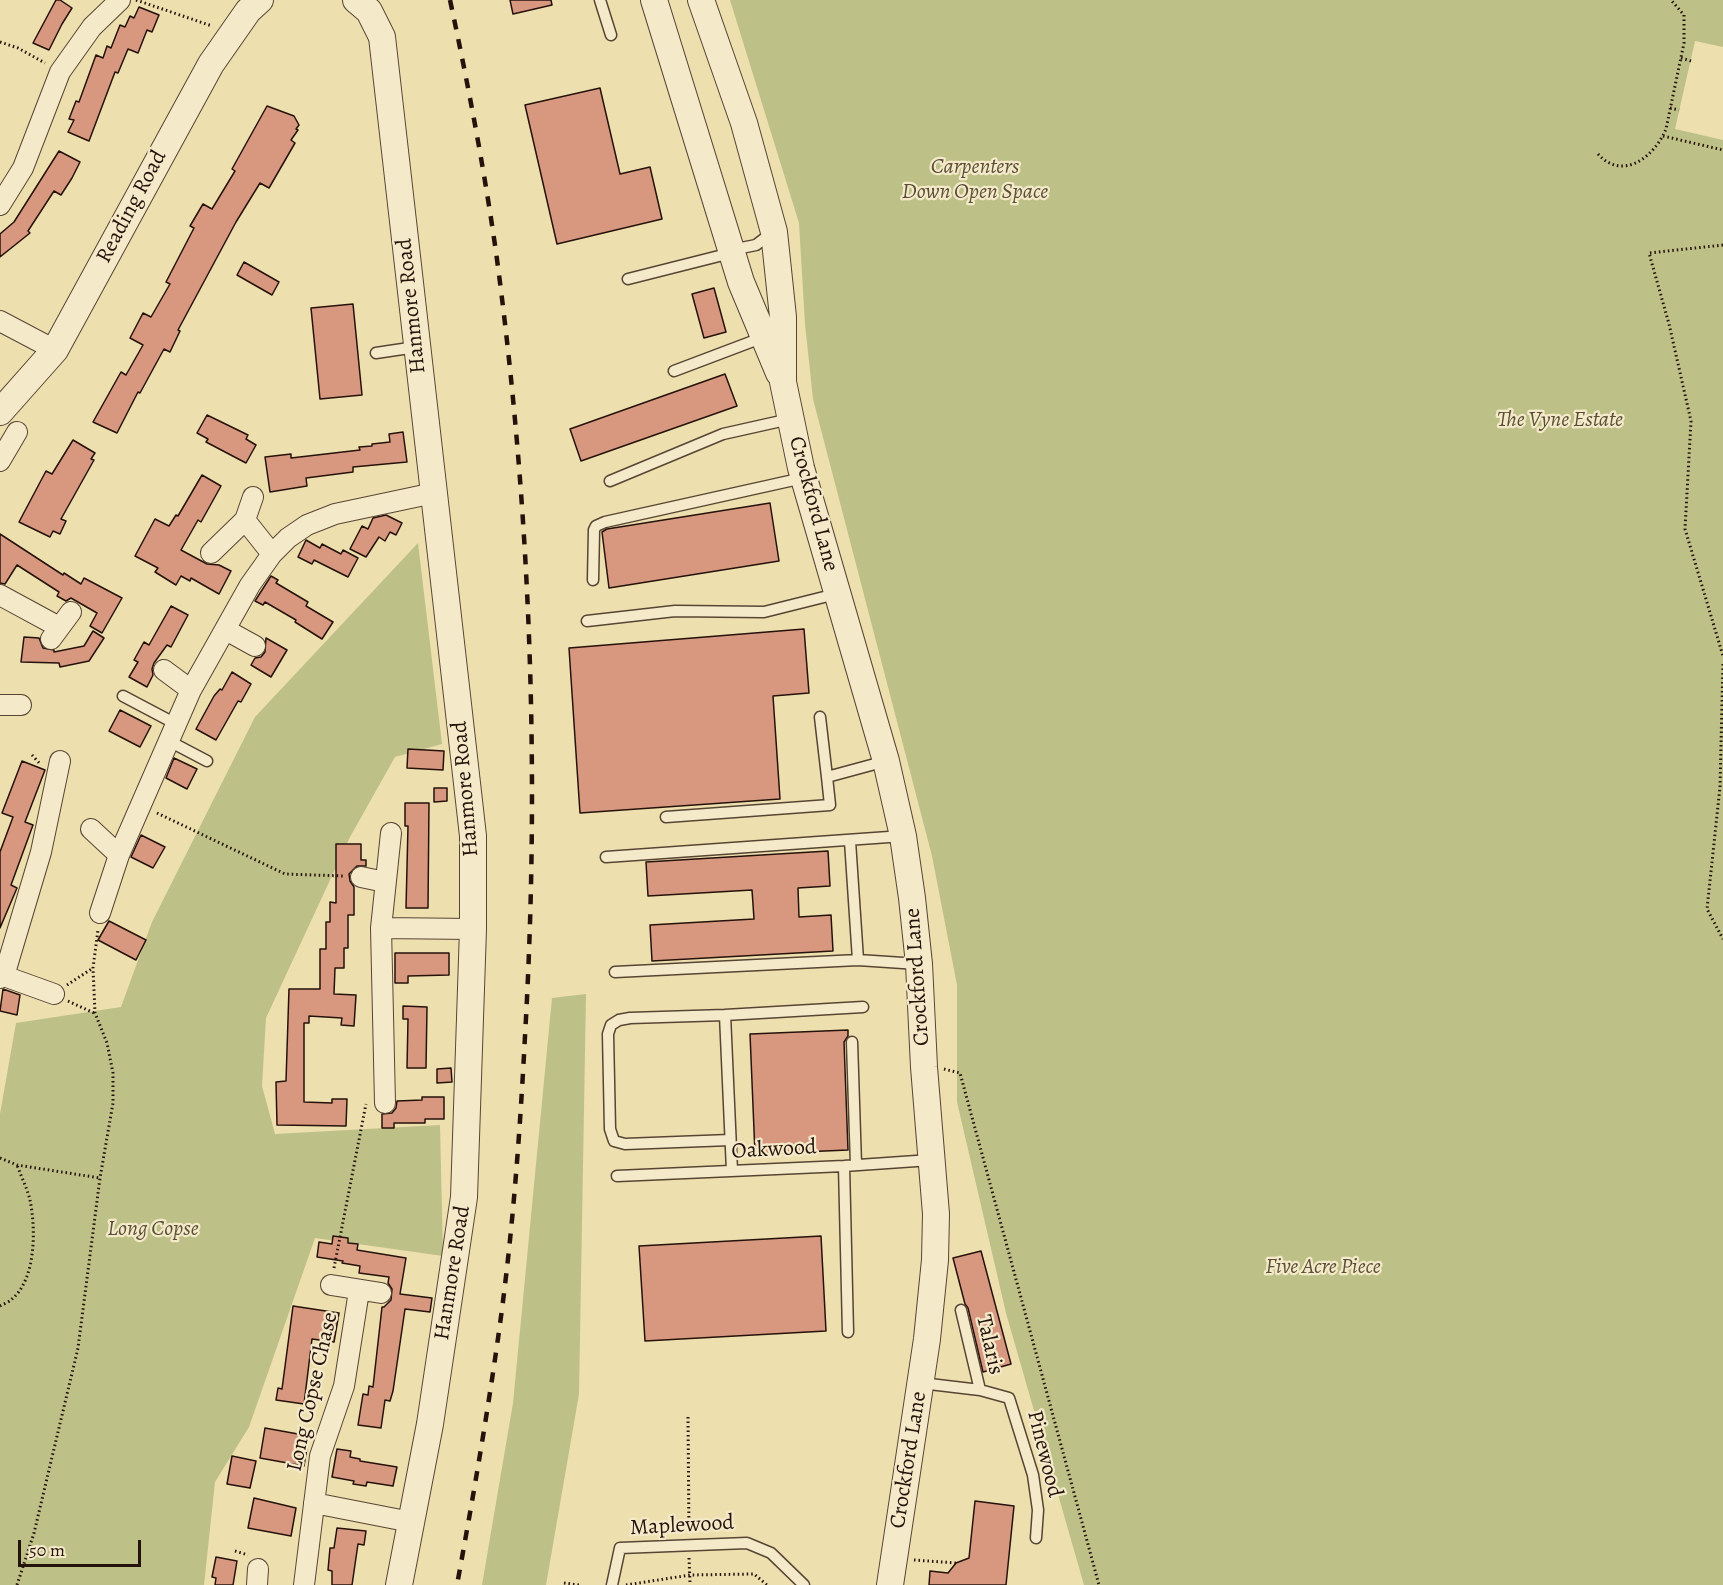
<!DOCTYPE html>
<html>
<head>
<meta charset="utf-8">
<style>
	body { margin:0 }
	#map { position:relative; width:1723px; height:1585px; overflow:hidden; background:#eedfae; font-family:Alegreya,serif }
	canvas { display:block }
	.scale { position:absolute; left:18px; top:1540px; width:123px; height:27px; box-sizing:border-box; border:3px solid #25120b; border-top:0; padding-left:8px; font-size:18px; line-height:21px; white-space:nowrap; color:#25120b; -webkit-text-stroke:4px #f4eaca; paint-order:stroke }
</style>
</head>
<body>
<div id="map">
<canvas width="1723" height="1585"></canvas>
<div class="scale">50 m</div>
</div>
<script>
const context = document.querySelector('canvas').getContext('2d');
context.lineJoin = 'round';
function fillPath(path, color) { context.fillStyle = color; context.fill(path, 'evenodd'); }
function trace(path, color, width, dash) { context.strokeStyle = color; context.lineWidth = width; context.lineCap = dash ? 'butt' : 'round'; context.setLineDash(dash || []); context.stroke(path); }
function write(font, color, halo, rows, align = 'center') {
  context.font = font + ' Alegreya,serif'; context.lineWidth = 4.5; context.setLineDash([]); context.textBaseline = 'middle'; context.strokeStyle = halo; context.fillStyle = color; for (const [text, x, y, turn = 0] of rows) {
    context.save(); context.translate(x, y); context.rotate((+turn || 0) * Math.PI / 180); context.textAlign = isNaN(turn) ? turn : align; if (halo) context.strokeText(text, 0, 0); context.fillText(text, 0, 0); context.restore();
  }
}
fillPath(new Path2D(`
	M730,0H1723V47L1695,41L1675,129L1723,140V1585H1084L1006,1313L957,1102V985L932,856L813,399L805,324L799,223Z
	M418,543L442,744L395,757L350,837L266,1018L262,1086L275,1134L440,1125L443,1256L315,1238L249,1427L215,1482L204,1585H0V1114L16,1023L121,1007L152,922L255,717Z
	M586,994L579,1394L546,1585H482L513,1403L552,998Z`), '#bdc087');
const building = new Path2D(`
	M56,0H60L72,8L62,24L49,50L33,43Z
	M510,0H551L552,5L513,14Z
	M139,7L159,15L152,32L147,30L138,53L128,49L118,73L115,72L89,141L68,132L74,120L69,119L76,101L79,102L96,55L103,58L107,46L111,48L120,25L125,27L130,16L134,18Z
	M600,88L620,174L650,167L662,219L557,244L525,105Z
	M267,106L294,116L299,125L296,129L298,130L291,140L295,143L269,188L260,183L236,222L178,330L180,331L170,352L164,349L140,393L138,392L117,433L93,422L121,372L126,375L143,345L130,338L143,313L151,317L170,284L166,282L194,228L190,226L203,204L212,209L235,171L232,169Z
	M59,151L80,162L72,178L61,195L54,191L28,231L30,233L0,257V234L14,222Z
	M244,262L279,282L272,295L237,275Z
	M714,288L726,332L704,338L692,294Z
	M353,304L362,395L320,399L311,308Z
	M725,374L737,406L581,461L570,429Z
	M207,415L248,435L246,439L256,445L246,463L206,442L208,439L197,433Z
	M403,432L407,462L353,467V472L306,478L307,486L270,492L265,457L291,454V458L360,450L359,447L372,446V444L390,442L389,434Z
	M73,440L95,453L91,459L94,460L61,519L66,521L60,534L53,531L50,537L19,522L46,471L52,474Z
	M202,475L221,486L201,522L198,520L181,550L207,564L219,565L231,571L219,594L191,578L190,581L181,576L176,585L155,572L158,568L135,556L155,519L169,526L176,515L178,516Z
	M770,503L779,561L609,588L602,532L607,529Z
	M386,515L402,523L396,535L390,532L385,541L379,537L366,557L350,549L362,526L368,529L373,518Z
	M0,534L63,575L64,573L81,584L84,578L122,598L102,633L90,626L97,613L71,598L66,601L57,596L59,592L17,565L5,584L0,583Z
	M306,540L320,548L322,544L341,554L343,550L358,558L348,577L314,560L312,564L298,557Z
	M271,576L278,580L276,583L308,602L306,606L333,622L322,639L295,622L296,620L265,602L263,605L255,601Z
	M171,606L188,615L171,647L167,645L154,663L152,669L153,675L147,687L129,677L138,662L134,660L144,642L149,645Z
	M804,629L809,693L773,696L780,799L580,813L569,648Z
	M93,631L104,638L89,661L60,667L59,663L21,662L24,637L39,638L43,648L54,650V652L84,646Z
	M266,638L287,650L271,677L251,665L255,658L261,657L265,652Z
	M232,672L251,684L241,702L238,701L216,740L196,729L214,696L220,689L222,690Z
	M120,710L151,726L140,747L109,731Z
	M408,749L444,751L443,770L407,768Z
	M174,758L197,769L187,789L166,778Z
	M22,761L45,770L25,822L33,825L11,885L17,888L0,928V852L13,817L2,813Z
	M434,788H447V801L434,802Z
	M405,803H429L428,908H406L408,826H405Z
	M141,835L165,847L153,868L131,857Z
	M336,844H361V860H366V866H357L349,874L350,881L354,887V915H348V948H344V968H335L334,994L356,995L354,1026L341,1025L342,1018L309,1016V1023H304V1102L332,1103V1099H347L346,1126L277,1125L276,1082L286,1081L289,989H320V949H326V922H330V902L336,903Z
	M828,851L830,886L798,888L799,917L831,915L833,951L652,961L650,925L754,919L752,890L648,896L646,862Z
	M109,921L146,940L136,960L98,940Z
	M395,953H449V975L408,976V983H395Z
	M3,989L20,995L17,1015L0,1011Z
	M403,1006L427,1007L426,1068H407L408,1019H403Z
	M848,1030V1036L844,1042L848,1150L755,1154L750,1034Z
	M451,1068L452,1082L437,1083V1069Z
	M422,1097H444V1119H425V1123H394V1128H382V1114L392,1113L396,1108L397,1101L422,1100Z
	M333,1236L348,1238V1243L358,1244L357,1250L406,1258L400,1294L432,1298L430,1312L405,1309L393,1391L390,1401L385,1400L381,1428L358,1425L363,1394L368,1395L369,1386L373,1387L382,1307H384L391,1300L392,1289L388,1283L389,1277L359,1273L360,1266L342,1263L343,1261L317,1257L319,1242L332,1244Z
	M821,1236L826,1331L645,1341L639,1246Z
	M981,1251L1011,1364L983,1372L968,1308L965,1304L953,1258Z
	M293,1306L339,1313L334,1342L312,1339L304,1404L276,1400L278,1388L282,1389Z
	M265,1428L309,1436L304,1466L260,1458Z
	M337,1449L351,1451L350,1457L360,1459V1461L397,1467L393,1486L367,1482L366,1486L353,1484L354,1481L332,1477Z
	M232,1456L256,1461L250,1488L227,1484Z
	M254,1498L296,1508L291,1536L248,1528Z
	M975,1501L1014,1506L1006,1585H929L930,1571L948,1573L956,1563L969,1558Z
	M337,1528L366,1531L364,1545L358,1544L352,1585H332V1571L328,1570L330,1548H334Z
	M216,1557L237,1561L233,1585H215L216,1578L212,1577Z`);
fillPath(building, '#d89880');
trace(building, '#25120b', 1.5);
const service = new Path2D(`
	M600,0L611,35
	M628,279L723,255L731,250L756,245L773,232
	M376,353L416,347
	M674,371L756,340L762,334
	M610,481L723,434L790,419
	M593,580L594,530L596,526L605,522L803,478
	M587,621L675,611L764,612L836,594
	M123,696L176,724
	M820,717L827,777
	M169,741L207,761
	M666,817L830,805L827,777L886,761
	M850,841L858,960
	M606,857L903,836
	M615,972L858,960L918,964
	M725,1015L630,1018L619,1020L611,1025L608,1034L610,1129L614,1141L625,1144L730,1140
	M852,1042L856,1165
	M844,1166L848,1332
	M732,1171L725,1015L863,1007
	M617,1176L844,1166L931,1160
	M961,1310L980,1390
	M921,1383L980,1390L1009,1398L1033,1475L1038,1510L1036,1538
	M612,1585L620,1548L747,1543L771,1553L804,1585`);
const minor = new Path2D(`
	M0,205L23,168L60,72L92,27L120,0
	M0,321L55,350
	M0,461L17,432
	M245,520L272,554
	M211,553L245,520L253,497
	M0,595L59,627
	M226,630L255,646
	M51,639L71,612
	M164,670L191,690
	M0,705H21
	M91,829L119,855
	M361,877L385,882
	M100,913L119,855L191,690L250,585L272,554L288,538L307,525L335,514L434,493
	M381,928L473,929
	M4,976L54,994
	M0,978L4,976L41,852L60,761
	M385,1103L381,928L391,833
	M331,1285L381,1293
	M314,1503L411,1522
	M257,1585L258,1569
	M304,1585L320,1456L344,1386L359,1291`);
const tertiary = new Path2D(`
	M356,0L369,11L382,37L473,836V929L464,1197L430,1424L399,1585
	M654,0L741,282L779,373
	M701,0L744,123L774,232L783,317V382L801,468L886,761L903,836L912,898L919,964L924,1067L936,1214L935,1260L927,1339L890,1585
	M0,412L55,350L211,64L248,11L260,0`);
trace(service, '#574534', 13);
trace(minor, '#574534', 22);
trace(tertiary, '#574534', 28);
trace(new Path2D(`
	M136,0L212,26
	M0,42L18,48L45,63
	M1681,58L1691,61
	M1670,108L1679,110
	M1663,136L1723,150
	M1598,154C1623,182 1655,156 1666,129L1684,43V15L1671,0
	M1723,245L1649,253L1669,324L1691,421L1685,529L1723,656
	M1723,664L1720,787L1707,909L1723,939
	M32,755L41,765
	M157,813L285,874L344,876
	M67,985L93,968
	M68,1001L94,1013
	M944,1069L960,1073L1099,1585
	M0,1158L17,1165L100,1178
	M334,1268L366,1104
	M0,1306C4,1304 9,1302 12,1299C36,1279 36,1229 30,1200C27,1188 21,1176 17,1165
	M688,1417L689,1534
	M235,1551L248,1555
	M689,1558L690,1583
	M914,1560L956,1563
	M564,1583L579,1585
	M17,1585L34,1533L78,1348L100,1178L113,1103V1073L107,1043L95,1013L93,968L98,930
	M626,1585L690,1575L754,1574L767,1585`), '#25120b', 3, [1.5, 3]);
trace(service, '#f4eaca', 10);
trace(minor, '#f4eaca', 20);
trace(tertiary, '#f4eaca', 26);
trace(new Path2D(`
	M450,0C468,84 484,168 496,252C531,511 540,776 525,1036C520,1132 513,1229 500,1324C488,1411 473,1498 457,1585`), '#25120b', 4.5, [10, 10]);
write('italic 22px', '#5a4f36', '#f4eaca', [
	["Carpenters",975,168],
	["Down Open Space",975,193],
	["The Vyne Estate",1560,421],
	["Long Copse",153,1230],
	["Five Acre Piece",1323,1268]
]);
write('22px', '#25120b', '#f4eaca', [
	["Reading Road",132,207,-62],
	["Hanmore Road",412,306,-96],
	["Crockford Lane",813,504,75],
	["Hanmore Road",466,789,-95],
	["Crockford Lane",918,977,-94],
	["Oakwood",774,1150,-3],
	["Hanmore Road",453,1273,-81],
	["Talaris",989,1345,77],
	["Long Copse Chase",313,1392,-77],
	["Pinewood",1044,1454,76],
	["Crockford Lane",909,1460,-81],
	["Maplewood",682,1526,-3]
]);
</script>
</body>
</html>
